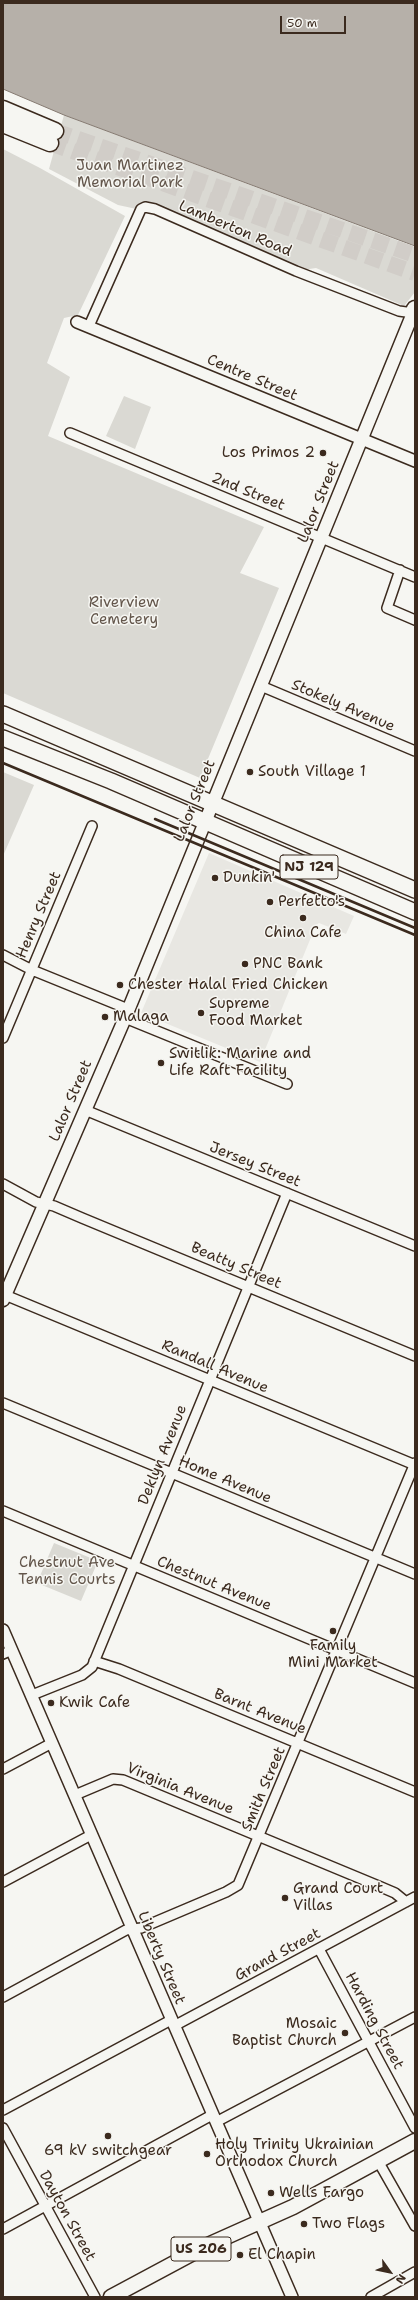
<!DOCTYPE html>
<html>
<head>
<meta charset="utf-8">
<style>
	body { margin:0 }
	#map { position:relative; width:418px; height:2300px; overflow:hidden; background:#f6f6f2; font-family:"Shantell Sans",sans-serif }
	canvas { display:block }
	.frame { position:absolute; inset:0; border:4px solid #3b2a1e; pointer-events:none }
	.north { position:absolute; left:370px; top:2252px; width:40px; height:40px; -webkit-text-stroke:3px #f6f6f2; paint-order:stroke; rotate:123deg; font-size:11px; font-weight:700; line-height:16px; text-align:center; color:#3b2a1e }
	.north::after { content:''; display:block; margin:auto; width:14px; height:18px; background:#3b2a1e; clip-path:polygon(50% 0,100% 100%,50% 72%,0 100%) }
	.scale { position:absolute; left:280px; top:16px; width:66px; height:18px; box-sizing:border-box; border:2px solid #3b2a1e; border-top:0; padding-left:5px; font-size:12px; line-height:14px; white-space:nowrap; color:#3b2a1e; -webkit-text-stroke:3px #f6f6f2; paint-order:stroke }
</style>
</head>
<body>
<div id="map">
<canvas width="418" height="2300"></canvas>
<div class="frame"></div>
<div class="north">N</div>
<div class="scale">50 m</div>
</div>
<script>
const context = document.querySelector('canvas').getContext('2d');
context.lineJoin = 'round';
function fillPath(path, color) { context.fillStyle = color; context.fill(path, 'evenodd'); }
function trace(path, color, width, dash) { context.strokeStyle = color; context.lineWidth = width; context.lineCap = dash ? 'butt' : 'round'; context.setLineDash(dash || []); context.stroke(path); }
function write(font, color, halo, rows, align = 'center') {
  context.font = font + ' "Shantell Sans",sans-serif'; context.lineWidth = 3; context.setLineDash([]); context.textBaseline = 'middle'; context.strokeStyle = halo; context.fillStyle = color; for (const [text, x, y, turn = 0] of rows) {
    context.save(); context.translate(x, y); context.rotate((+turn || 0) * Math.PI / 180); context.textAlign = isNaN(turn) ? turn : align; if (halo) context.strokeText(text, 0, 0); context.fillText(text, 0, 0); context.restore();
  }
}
fillPath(new Path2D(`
	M209,853L354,916L346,934L319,923L316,925L260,1062L141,1013Z`), '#e8e7e2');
fillPath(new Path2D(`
	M64,115L415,247V292L404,306L316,268L296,271L169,216L118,205L49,169Z
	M3,149L40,168L125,216L78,315L64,318L47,363L70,377L48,436L264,527L240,573L279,588L200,778L3,693Z
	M124,396L151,407L135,449L106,436Z
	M3,772L34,785L3,856Z
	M54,1543L98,1561L81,1601L37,1583Z`), '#dad9d3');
const water = new Path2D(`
	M3,3H415V246L64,115L3,89Z`);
fillPath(water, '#b6b0a9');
trace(water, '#857a71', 1);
trace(new Path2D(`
	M55,131L415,255
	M50,143L415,273`), '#d1cdc8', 16, [16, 8]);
const minor = new Path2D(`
	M89,326L141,209L145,207L155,209L296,271L399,311L413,313
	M70,433L415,577
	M400,570L387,608L415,620
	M261,686L415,751
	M3,955L32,970L128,1009
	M125,1018L287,1084
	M3,1038L92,826
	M85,1110L415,1246
	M3,1184L36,1202L54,1206L82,1218L415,1356
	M5,1295L415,1465
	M3,1403L415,1574
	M3,1511L415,1683
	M3,1654L12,1650
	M94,1661L119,1669L415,1792
	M32,1695L82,1675L92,1667L287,1193
	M3,1769L52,1743
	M75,1795L113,1779L123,1780L381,1887L395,1893L406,1902
	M3,1882L91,1835
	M319,1949L415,2128
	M3,1997L126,1930L141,1928L226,1892L238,1885L415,1463
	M174,2026L415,1897
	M3,2110L171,2020
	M216,2122L415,2017
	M3,2128L95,2297
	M378,2161L415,2226
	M3,2229L212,2115
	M371,2297L415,2272`);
const tertiary = new Path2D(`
	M77,322L415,461
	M3,1630L292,2297`);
const secondary = new Path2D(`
	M3,1300L125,1018L413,313L415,314`);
const primary = new Path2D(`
	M111,2297L208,2245L293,2207L415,2141`);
const trunk = new Path2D(`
	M3,714L415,890
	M3,738L111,781L415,912`);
const motorway = new Path2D(`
	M3,109L55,131
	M3,124L50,143
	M413,313L415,309`);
trace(minor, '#3b2a1e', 12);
trace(tertiary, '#3b2a1e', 14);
trace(secondary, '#3b2a1e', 15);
trace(primary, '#3b2a1e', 17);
trace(trunk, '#3b2a1e', 18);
trace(motorway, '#3b2a1e', 19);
trace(minor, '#f6f6f2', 9);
trace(tertiary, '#f6f6f2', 11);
trace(secondary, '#f6f6f2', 12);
trace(primary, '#f6f6f2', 14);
trace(trunk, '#f6f6f2', 15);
trace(motorway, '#f6f6f2', 16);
trace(new Path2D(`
	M3,763L415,935
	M155,819L415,928`), '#3b2a1e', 2.5);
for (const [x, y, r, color] of [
	[323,453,4,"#3b2a1e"],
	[250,772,4,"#3b2a1e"],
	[215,878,4,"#3b2a1e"],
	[270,902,4,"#3b2a1e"],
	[303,918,4,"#3b2a1e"],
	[245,964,4,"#3b2a1e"],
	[120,985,4,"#3b2a1e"],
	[201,1013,4,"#3b2a1e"],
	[105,1017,4,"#3b2a1e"],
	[161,1063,4,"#3b2a1e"],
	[333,1631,4,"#3b2a1e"],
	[51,1703,4,"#3b2a1e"],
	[285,1898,4,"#3b2a1e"],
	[345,2033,4,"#3b2a1e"],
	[108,2136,4,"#3b2a1e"],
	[207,2154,4,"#3b2a1e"],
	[271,2193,4,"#3b2a1e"],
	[304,2224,4,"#3b2a1e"],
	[240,2255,4,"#3b2a1e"]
]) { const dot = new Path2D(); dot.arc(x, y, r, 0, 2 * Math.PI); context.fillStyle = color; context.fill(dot); trace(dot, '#f6f6f2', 1.5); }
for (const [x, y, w] of [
	[309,867,58],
	[201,2249,60]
]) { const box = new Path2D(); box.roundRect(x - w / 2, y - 12, w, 24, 3); context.fillStyle = '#f6f6f2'; context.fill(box); trace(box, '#3b2a1e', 1); }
write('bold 14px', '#3b2a1e', null, [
	["NJ 129",309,867],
	["US 206",201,2249]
]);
write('15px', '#63564b', '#f6f6f2', [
	["Juan Martinez",130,166],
	["Memorial Park",130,183],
	["Riverview",124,603],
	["Cemetery",124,620],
	["Chestnut Ave",67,1563],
	["Tennis Courts",67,1580]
]);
write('15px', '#3b2a1e', '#f6f6f2', [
	["Lamberton Road",235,229,23],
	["Centre Street",252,378,23],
	["2nd Street",248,492,22],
	["Lalor Street",319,502,-68],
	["Stokely Avenue",343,706,23],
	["Lalor Street",195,801,-68],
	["Henry Street",39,915,-67],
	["Lalor Street",71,1101,-67],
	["Jersey Street",255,1165,22],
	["Beatty Street",236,1266,23],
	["Randall Avenue",215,1367,23],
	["Deklyn Avenue",163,1455,-68],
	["Home Avenue",225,1480,23],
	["Chestnut Avenue",214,1584,22],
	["Barnt Avenue",260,1712,22],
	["Virginia Avenue",180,1789,22],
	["Smith Street",264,1789,-67],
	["Grand Street",278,1955,-28],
	["Liberty Street",161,1958,67],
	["Harding Street",374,2021,62],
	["Dayton Street",67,2216,61]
]);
write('15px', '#3b2a1e', '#f6f6f2', [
	["Los Primos 2",315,453,"right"],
	["South Village 1",258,772],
	["Dunkin'",223,878],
	["Perfetto's",278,902],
	["China Cafe",303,933,"center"],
	["PNC Bank",253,964],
	["Chester Halal Fried Chicken",128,985],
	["Supreme",209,1004],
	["Food Market",209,1021],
	["Malaga",113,1017],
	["Switlik: Marine and",169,1054],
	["Life Raft Facility",169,1071],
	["Family",333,1646,"center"],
	["Mini Market",333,1663,"center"],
	["Kwik Cafe",59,1703],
	["Grand Court",293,1889],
	["Villas",293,1906],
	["Mosaic",337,2024,"right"],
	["Baptist Church",337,2041,"right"],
	["Holy Trinity Ukrainian",215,2145],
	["Orthodox Church",215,2162],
	["69 kV switchgear",108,2151,"center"],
	["Wells Fargo",279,2193],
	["Two Flags",312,2224],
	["El Chapin",248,2255]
], 'left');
</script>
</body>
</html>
